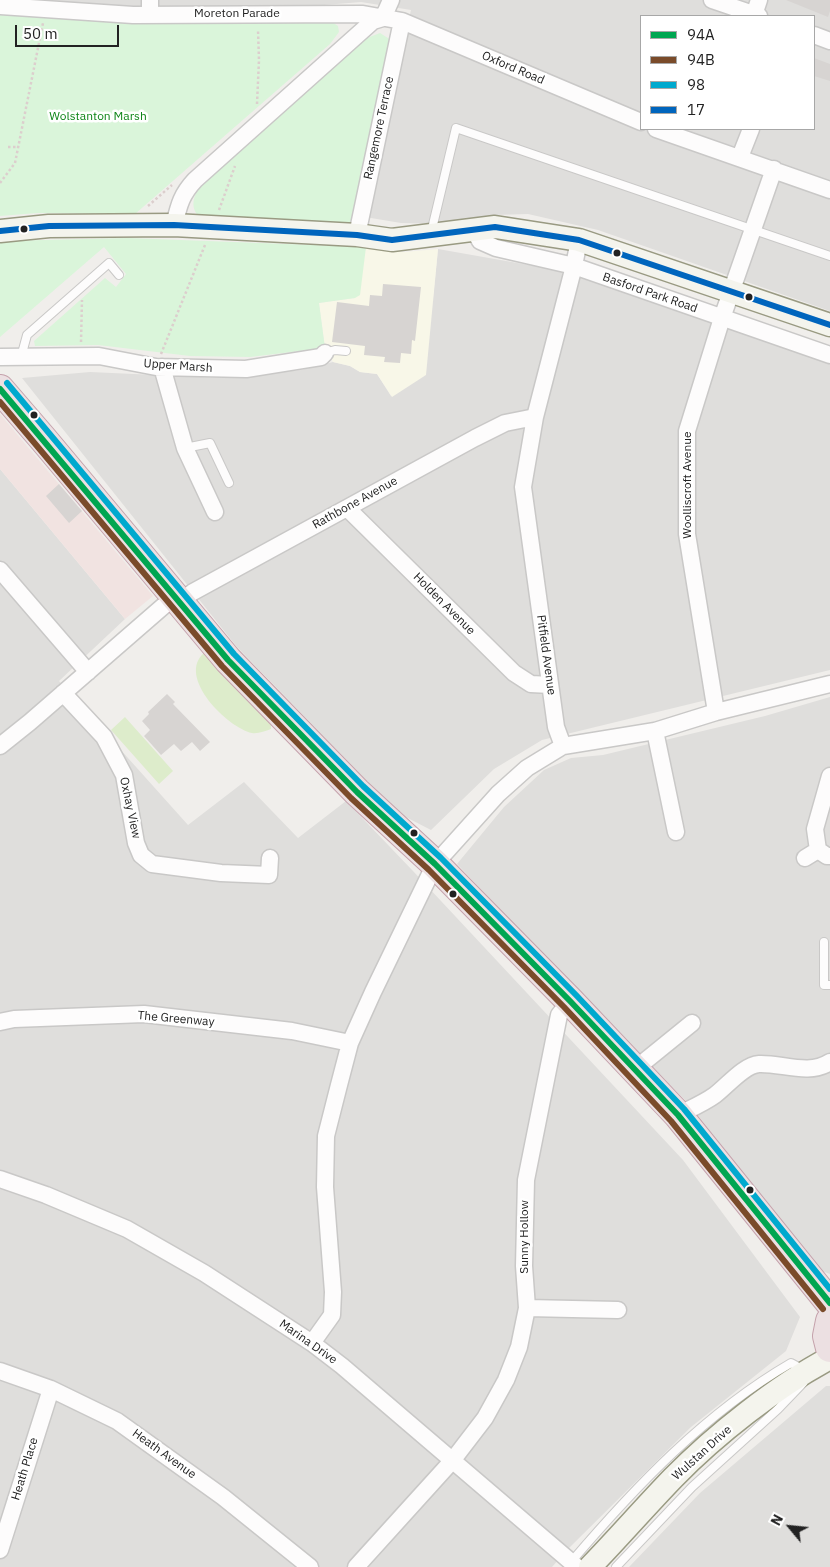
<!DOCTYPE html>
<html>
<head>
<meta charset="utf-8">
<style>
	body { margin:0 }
	#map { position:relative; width:830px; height:1567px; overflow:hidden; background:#f0eeeb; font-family:"IBM Plex Sans",sans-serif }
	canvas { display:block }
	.legend { position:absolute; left:640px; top:15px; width:175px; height:115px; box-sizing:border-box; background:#fff; border:1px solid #a7a7a7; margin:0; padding:6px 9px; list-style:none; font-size:15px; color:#222 }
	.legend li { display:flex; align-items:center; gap:10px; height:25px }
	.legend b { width:25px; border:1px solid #a7a7a7 }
	.north { position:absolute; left:765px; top:1502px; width:50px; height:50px; -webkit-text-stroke:4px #fff; paint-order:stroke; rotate:298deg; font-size:14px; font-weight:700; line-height:20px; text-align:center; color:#222 }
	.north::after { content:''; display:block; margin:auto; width:18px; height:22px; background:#222; clip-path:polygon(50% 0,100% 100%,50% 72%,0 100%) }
	.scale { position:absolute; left:15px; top:25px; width:104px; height:22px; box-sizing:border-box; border:2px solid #222; border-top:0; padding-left:6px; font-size:15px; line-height:18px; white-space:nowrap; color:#222; -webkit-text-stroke:4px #fff; paint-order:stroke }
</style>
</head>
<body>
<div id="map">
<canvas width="830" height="1567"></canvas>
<ul class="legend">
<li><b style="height:6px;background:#00a651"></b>94A</li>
<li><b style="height:6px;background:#7a4b2a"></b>94B</li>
<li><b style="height:6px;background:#00a9ce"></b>98</li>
<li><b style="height:6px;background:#0065bd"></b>17</li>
</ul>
<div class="north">N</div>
<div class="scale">50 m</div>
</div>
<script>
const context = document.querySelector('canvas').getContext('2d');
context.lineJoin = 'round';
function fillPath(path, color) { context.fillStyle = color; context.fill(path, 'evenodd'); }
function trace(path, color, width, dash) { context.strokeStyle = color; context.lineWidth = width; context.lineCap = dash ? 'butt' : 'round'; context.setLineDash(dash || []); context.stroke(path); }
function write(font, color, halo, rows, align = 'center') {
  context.font = font + ' "IBM Plex Sans",sans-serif'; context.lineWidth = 5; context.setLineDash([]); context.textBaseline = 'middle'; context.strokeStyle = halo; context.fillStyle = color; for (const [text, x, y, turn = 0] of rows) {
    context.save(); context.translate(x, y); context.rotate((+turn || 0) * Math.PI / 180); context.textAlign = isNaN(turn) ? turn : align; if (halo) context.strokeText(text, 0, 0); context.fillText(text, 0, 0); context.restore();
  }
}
fillPath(new Path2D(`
	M0,0H830V311L598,230L528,214L494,215L444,224L401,223L365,217L411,10L361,2L263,10L134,9ZM641,16H814V129H641Z
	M438,249L557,270L830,361V670L542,740L494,769L431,830L398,813L237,647L22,378L90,372L222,378L301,370L333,362L350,366L360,372L377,374L391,396L433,298Z
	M0,469L125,619L59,681L188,825L244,782L298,838L346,801L413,871L683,1160L800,1317L786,1351L691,1427L567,1550L552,1567H0Z
	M830,697V1274L819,1270L807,1257L690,1105L613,1029L457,864L504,807L544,770L571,758L603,755L765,716Z
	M826,1386H830V1567H629L700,1493Z`), '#dfdedc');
fillPath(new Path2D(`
	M0,414L153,596L125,619L0,469Z`), '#f1e3e1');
fillPath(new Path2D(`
	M366,247L404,252L438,249L426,375L392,397L377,374L360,372L350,366L333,362L325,348L319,303L355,298Z`), '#f8f7e8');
fillPath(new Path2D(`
	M204,653L271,725V729C265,731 258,734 252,733C228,728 176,677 204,653Z
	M125,717L173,771L159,784L111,730Z`), '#ddeccb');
fillPath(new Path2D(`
	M0,11C107,26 216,22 325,21L332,22L338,26L339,32L330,44L135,214L38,213L0,216Z
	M380,33L391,40L355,216L348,225L200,218C190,208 193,198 199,187L367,38Z
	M128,238L366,247L360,295L355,298L319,303L325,348L250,357L190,356L98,345L35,346L34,341L105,278L116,287L126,274L104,247L0,337V241Z`), '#daf5da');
fillPath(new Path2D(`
	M786,0H830V11L828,17Z
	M814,58L830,64V81L814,76Z
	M383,284L421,287L415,341L412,340L411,354L401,353L400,363L384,362L385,357L364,355L365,346L332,342L337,302L369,306L370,295L382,296Z
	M59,484L82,511L69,523L46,496Z
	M167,694L175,702L173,704L210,742L200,751L192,742L181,751L174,744L161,755L144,736L150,730L142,721L149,714L148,712Z`), '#d7d4d2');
const lane = new Path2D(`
	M431,233L456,128L830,256
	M325,353L335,350L346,351
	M21,357L27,335L109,263L119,275
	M185,448L210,443L229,483
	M824,942V985H830
	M571,1562C635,1487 705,1413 791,1363L804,1370
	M616,1567L692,1487L778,1409L803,1383`);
const street = new Path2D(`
	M712,0L759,16
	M0,6L133,15L363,14L402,21L641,122
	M150,15V0
	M754,15L759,0
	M383,18L391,0
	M814,35L830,41
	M656,129L830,190
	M740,157L751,129
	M174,225C179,205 181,195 195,180L373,21L383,18
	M474,230L480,241L496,248L574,266L830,355
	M357,235L402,21
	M0,357L99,356L156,367L246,369L321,357L325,353
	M162,367L185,448L215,512
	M347,508L514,673L531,684L550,685
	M0,570L88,672
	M180,602L193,592L475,438L505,423L535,417
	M63,693L104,737L124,775L136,843L141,855L152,864L221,873L269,875L270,858
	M716,712L687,534V431L722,318L774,169
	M655,731L676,832
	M0,746L30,722L175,596
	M563,746L556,727L523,487L535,417L574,266L579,240
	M830,776L815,829L818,850L827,856H830
	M805,858L818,850
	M0,1022L14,1019L144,1014L292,1031L350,1043
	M634,1070L692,1023
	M678,1115C690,1109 704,1103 715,1095C727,1086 744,1065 759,1064C782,1063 809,1076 830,1062
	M0,1179L46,1195L127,1229L204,1273L312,1343L342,1366L577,1567
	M527,1308L618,1310
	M312,1343L332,1315L333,1292L325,1187L326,1136L339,1085L350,1043L373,992L435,864L498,794L527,768L563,746L655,731L716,712L830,684
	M0,1371L51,1389L117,1421L223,1497L310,1567
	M0,1550L51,1389
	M356,1567L452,1461L485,1418L506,1380L519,1347L527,1308L524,1266L526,1180L559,1015L570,1001`);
const secondary = new Path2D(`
	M0,231L49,226L174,225L357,235L392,240L495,227L579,240L830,325
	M590,1567C618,1538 645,1507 673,1478C715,1435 777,1386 830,1358`);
const highway = new Path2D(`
	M0,389L44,440L228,660L357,792L435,864L570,1001L678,1115L830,1303
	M830,1321L827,1336L830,1348`);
trace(lane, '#c9c8c7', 10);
trace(street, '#c9c8c7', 19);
trace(secondary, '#999a82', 25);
trace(highway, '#c5a2ac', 30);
trace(new Path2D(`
	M257,104L259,60L258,30
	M8,147H18
	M0,183L15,163L43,23
	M148,206L172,185
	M219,210L235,166
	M81,342L82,300
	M161,354L205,245`), '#dccecd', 2.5, [2.5, 2.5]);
trace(lane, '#fdfcfc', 8);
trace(street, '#fdfcfc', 16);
trace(secondary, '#f4f4ed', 22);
trace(highway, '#ece0e2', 28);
trace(new Path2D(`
	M0,389L228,660L357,792L435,864L570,1001L678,1115L830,1303`), '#00a651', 6);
trace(new Path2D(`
	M0,402L222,666L351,798L429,870L564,1007L671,1121L823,1309`), '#7a4b2a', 6);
trace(new Path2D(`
	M7,383L234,654L363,786L441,858L576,995L684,1109L830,1289`), '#00a9ce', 6);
trace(new Path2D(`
	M0,231L49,226L174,225L357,235L392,240L495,227L579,240L830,325`), '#0065bd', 6);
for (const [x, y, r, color] of [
	[24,229,4.5,"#222"],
	[617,253,4.5,"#222"],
	[749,297,4.5,"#222"],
	[34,415,4.5,"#222"],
	[414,833,4.5,"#222"],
	[453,894,4.5,"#222"],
	[750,1190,4.5,"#222"]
]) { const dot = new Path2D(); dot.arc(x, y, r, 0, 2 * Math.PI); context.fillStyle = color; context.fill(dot); trace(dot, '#fff', 2); }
write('12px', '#222', '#fff', [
	["Moreton Parade",237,14],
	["Oxford Road",513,68,23],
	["Rangemore Terrace",379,128,-78],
	["Basford Park Road",650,293,19],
	["Upper Marsh",178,366,4],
	["Woolliscroft Avenue",688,485,-90],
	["Rathbone Avenue",355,503,-29],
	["Holden Avenue",444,604,45],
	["Pitfield Avenue",546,655,82],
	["Oxhay View",130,808,78],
	["The Greenway",176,1019,5],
	["Sunny Hollow",525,1237,-90],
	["Marina Drive",308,1342,35],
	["Wulstan Drive",702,1453,-42],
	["Heath Avenue",164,1454,36],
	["Heath Place",25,1469,-73]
]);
write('12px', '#0c8416', '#fff', [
	["Wolstanton Marsh",98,117]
]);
</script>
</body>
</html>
